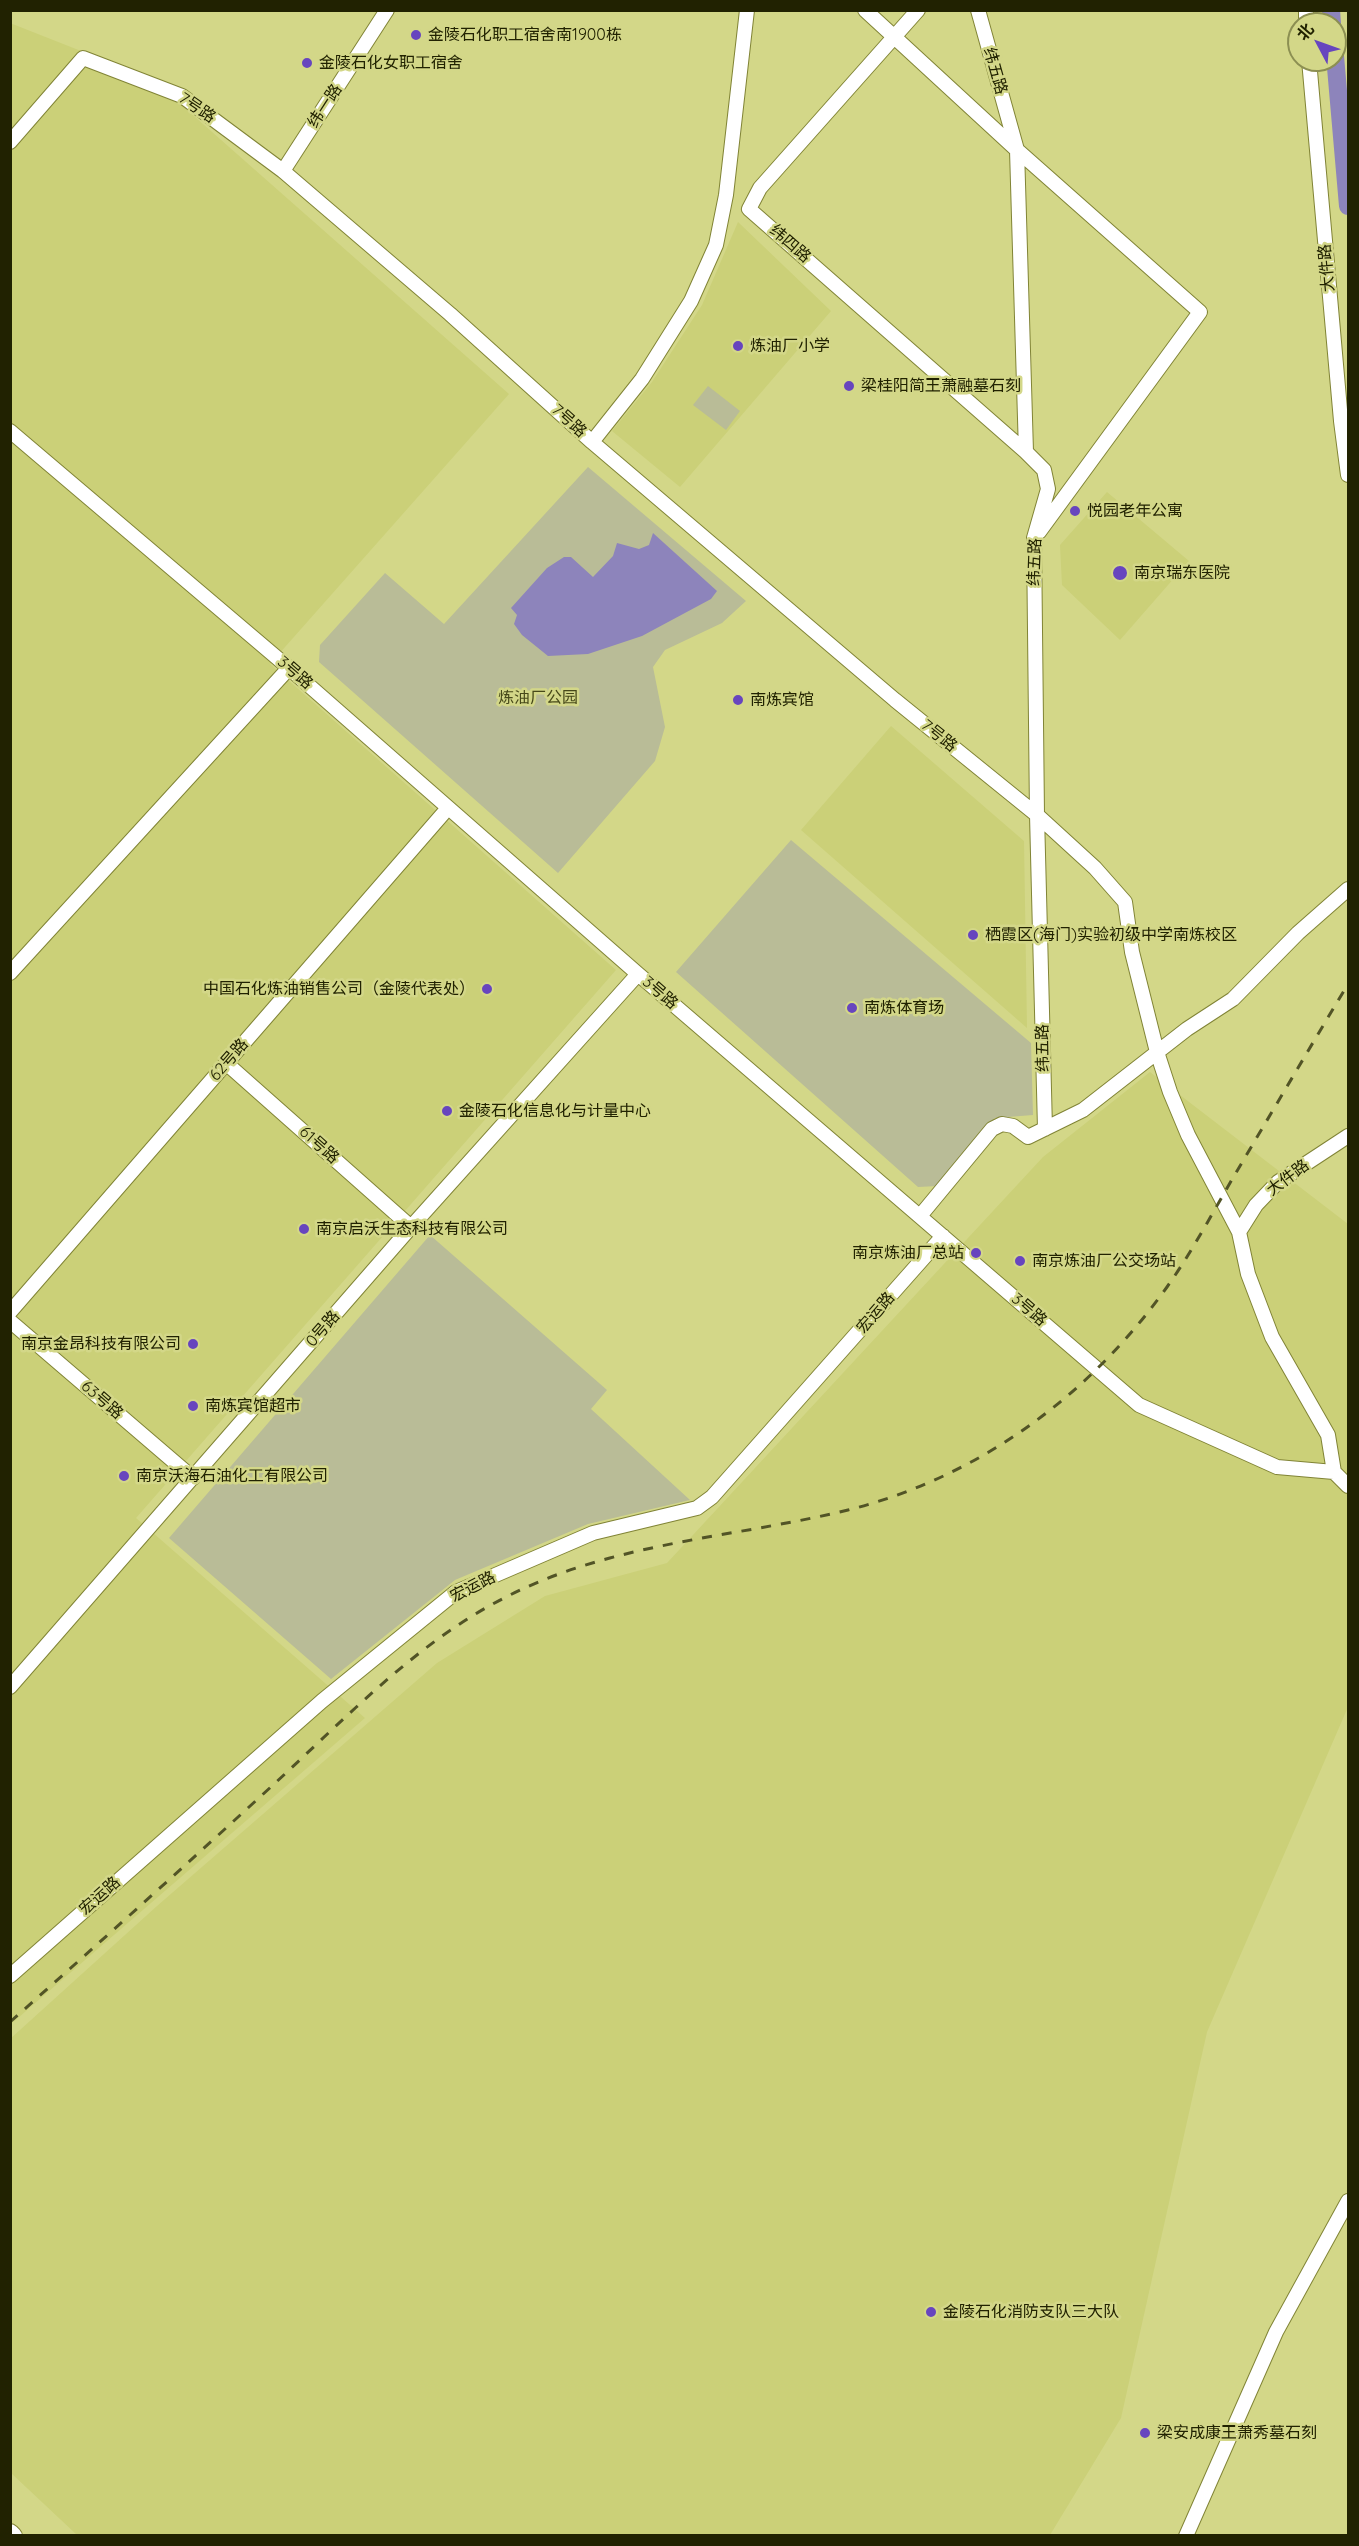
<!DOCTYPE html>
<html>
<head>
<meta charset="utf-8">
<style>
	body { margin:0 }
	#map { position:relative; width:1359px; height:2546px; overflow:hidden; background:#d3d788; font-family:Quicksand,"Noto Sans SC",sans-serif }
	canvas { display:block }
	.frame { position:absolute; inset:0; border:12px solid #212201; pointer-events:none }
	.north { position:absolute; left:1287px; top:12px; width:60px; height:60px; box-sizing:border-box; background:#d3d788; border:2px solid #8c8f52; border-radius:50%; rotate:311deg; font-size:16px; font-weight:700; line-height:24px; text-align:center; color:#212201 }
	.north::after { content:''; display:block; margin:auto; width:21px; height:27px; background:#6745be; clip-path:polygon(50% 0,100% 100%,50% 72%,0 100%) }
</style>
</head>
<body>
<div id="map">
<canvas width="1359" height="2546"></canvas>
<div class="frame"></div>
<div class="north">北</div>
</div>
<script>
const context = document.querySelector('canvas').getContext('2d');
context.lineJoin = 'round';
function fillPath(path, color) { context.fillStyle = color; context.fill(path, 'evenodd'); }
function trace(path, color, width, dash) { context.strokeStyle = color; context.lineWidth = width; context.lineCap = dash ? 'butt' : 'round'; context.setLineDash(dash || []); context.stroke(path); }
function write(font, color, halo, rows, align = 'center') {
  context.font = font + ' Quicksand,"Noto Sans SC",sans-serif'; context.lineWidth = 5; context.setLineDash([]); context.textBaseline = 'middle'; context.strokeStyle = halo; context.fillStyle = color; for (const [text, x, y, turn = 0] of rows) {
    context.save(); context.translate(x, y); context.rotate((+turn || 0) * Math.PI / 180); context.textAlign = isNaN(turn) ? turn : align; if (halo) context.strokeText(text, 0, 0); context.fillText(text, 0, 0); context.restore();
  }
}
fillPath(new Path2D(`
	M10,23L152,79L509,394L270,664L616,970L136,1518L365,1718L11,2024Z
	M738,222L831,311L680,487L612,431L652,382L702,305Z
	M1107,492L1189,561L1120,640L1062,585L1060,545Z
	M891,726L1024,841L1027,1028L801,830Z
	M1150,1072L1348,1224V1707L1207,2032L1121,2418L1050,2535H77L11,2473L10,2039L157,1906L437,1663L545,1596L667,1563L1043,1157Z`), '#cbd078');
fillPath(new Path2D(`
	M708,386L740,411L726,430L693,405Z
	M588,467L746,601L722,623L665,650L653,667L665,727L655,761L558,873L319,662L320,645L385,573L444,624Z
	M791,840L1031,1043L1033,1115L995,1118L938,1186L918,1187L676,972Z
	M430,1235L607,1390L591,1409L690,1500L588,1524L455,1580L331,1679L169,1538Z`), '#b9bc97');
fillPath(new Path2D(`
	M653,533L717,591L711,599L642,636L588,654L548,656L522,635L514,624L517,615L511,608L547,568L564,557H571L593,577L613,556L617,543L639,549L649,545Z`), '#8d84bb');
trace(new Path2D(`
	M1331,10L1332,24
	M1335,56L1348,206`), '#8d84bb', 18);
const minor = new Path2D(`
	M865,10L1017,150L1200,312L1039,532
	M918,10L760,188L749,209L1026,452
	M978,10L1017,150L1026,452L1044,470L1048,489L1034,538L1037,815L1045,1129
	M1306,10V24
	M1309,60L1341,421L1348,475
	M10,142L83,58L182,96L283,171L450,314L592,442L895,700L1037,815L1095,868L1125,902L1132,952L1157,1052L1170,1092L1188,1135L1239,1232L1248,1274L1272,1337L1328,1435L1334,1472
	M283,171L387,10
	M10,431L289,668L638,974L1139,1405L1277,1467L1334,1472L1348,1486
	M592,442L642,379L691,301L716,245L726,195L747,10
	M10,973L289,668
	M226,1063L411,1227
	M920,1216L992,1129L1002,1124L1013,1126L1028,1137L1083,1110L1187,1029L1233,999L1298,933L1348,889
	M1239,1232L1256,1205L1278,1182L1348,1136
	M10,1312L448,808
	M10,1321L193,1478
	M10,1687L411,1227L638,974
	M10,1976L322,1701L456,1592L593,1533L697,1508L712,1497L943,1236
	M1186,2536L1276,2332L1348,2201`);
const major = new Path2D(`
	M10,2533L13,2536`);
trace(minor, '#818436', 16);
trace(major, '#818436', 20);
trace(minor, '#fff', 14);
trace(major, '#fff', 18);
trace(new Path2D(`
	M10,2022C98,1944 186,1865 273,1785C346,1718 417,1642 506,1597C613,1542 733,1538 848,1510C979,1477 1089,1396 1167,1287C1194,1249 1216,1206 1240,1166C1276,1105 1312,1044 1348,984`), '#525426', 3, [10, 10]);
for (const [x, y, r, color] of [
	[416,35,6,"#6745be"],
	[307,63,6,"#6745be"],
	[738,346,6,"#6745be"],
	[849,386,6,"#6745be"],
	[1075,511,6,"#6745be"],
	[1120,573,8,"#6745be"],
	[738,700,6,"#6745be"],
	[973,935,6,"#6745be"],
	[487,989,6,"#6745be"],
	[852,1008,6,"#6745be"],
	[447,1111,6,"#6745be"],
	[304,1229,6,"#6745be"],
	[976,1253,6,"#6745be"],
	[1020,1261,6,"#6745be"],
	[193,1344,6,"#6745be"],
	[193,1406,6,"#6745be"],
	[124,1476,6,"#6745be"],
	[931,2312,6,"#6745be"],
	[1145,2433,6,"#6745be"]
]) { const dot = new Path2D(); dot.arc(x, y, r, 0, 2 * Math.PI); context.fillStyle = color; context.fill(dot); trace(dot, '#d3d788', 2); }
write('16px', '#212201', '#d3d788', [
	["金陵石化职工宿舍南1900栋",428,35],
	["金陵石化女职工宿舍",319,63],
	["炼油厂小学",750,346],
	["梁桂阳简王萧融墓石刻",861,386],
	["悦园老年公寓",1087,511],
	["南京瑞东医院",1134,573],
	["南炼宾馆",750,700],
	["栖霞区(海门)实验初级中学南炼校区",985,935],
	["中国石化炼油销售公司（金陵代表处）",475,989,"right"],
	["南炼体育场",864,1008],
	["金陵石化信息化与计量中心",459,1111],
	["南京启沃生态科技有限公司",316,1229],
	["南京炼油厂总站",964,1253,"right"],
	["南京炼油厂公交场站",1032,1261],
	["南京金昂科技有限公司",181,1344,"right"],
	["南炼宾馆超市",205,1406],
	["南京沃海石油化工有限公司",136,1476],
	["金陵石化消防支队三大队",943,2312],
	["梁安成康王萧秀墓石刻",1157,2433]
], 'left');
write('16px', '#212201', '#d3d788', [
	["纬五路",995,71,74],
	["纬一路",325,106,-57],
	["7号路",197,108,34],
	["纬四路",790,244,41],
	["大件路",1327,268,-95],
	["7号路",569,421,42],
	["纬五路",1035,562,-88],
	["3号路",295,673,41],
	["7号路",939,736,39],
	["3号路",660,993,41],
	["纬五路",1043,1048,-91],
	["62号路",229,1060,-49],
	["61号路",319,1145,42],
	["大件路",1288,1178,-37],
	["3号路",1029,1310,41],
	["宏运路",876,1313,-49],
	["0号路",323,1329,-49],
	["63号路",102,1400,41],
	["宏运路",473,1587,-27],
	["宏运路",100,1896,-42]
]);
write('16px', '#47491a', '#d3d788', [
	["炼油厂公园",538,698]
]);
</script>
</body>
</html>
